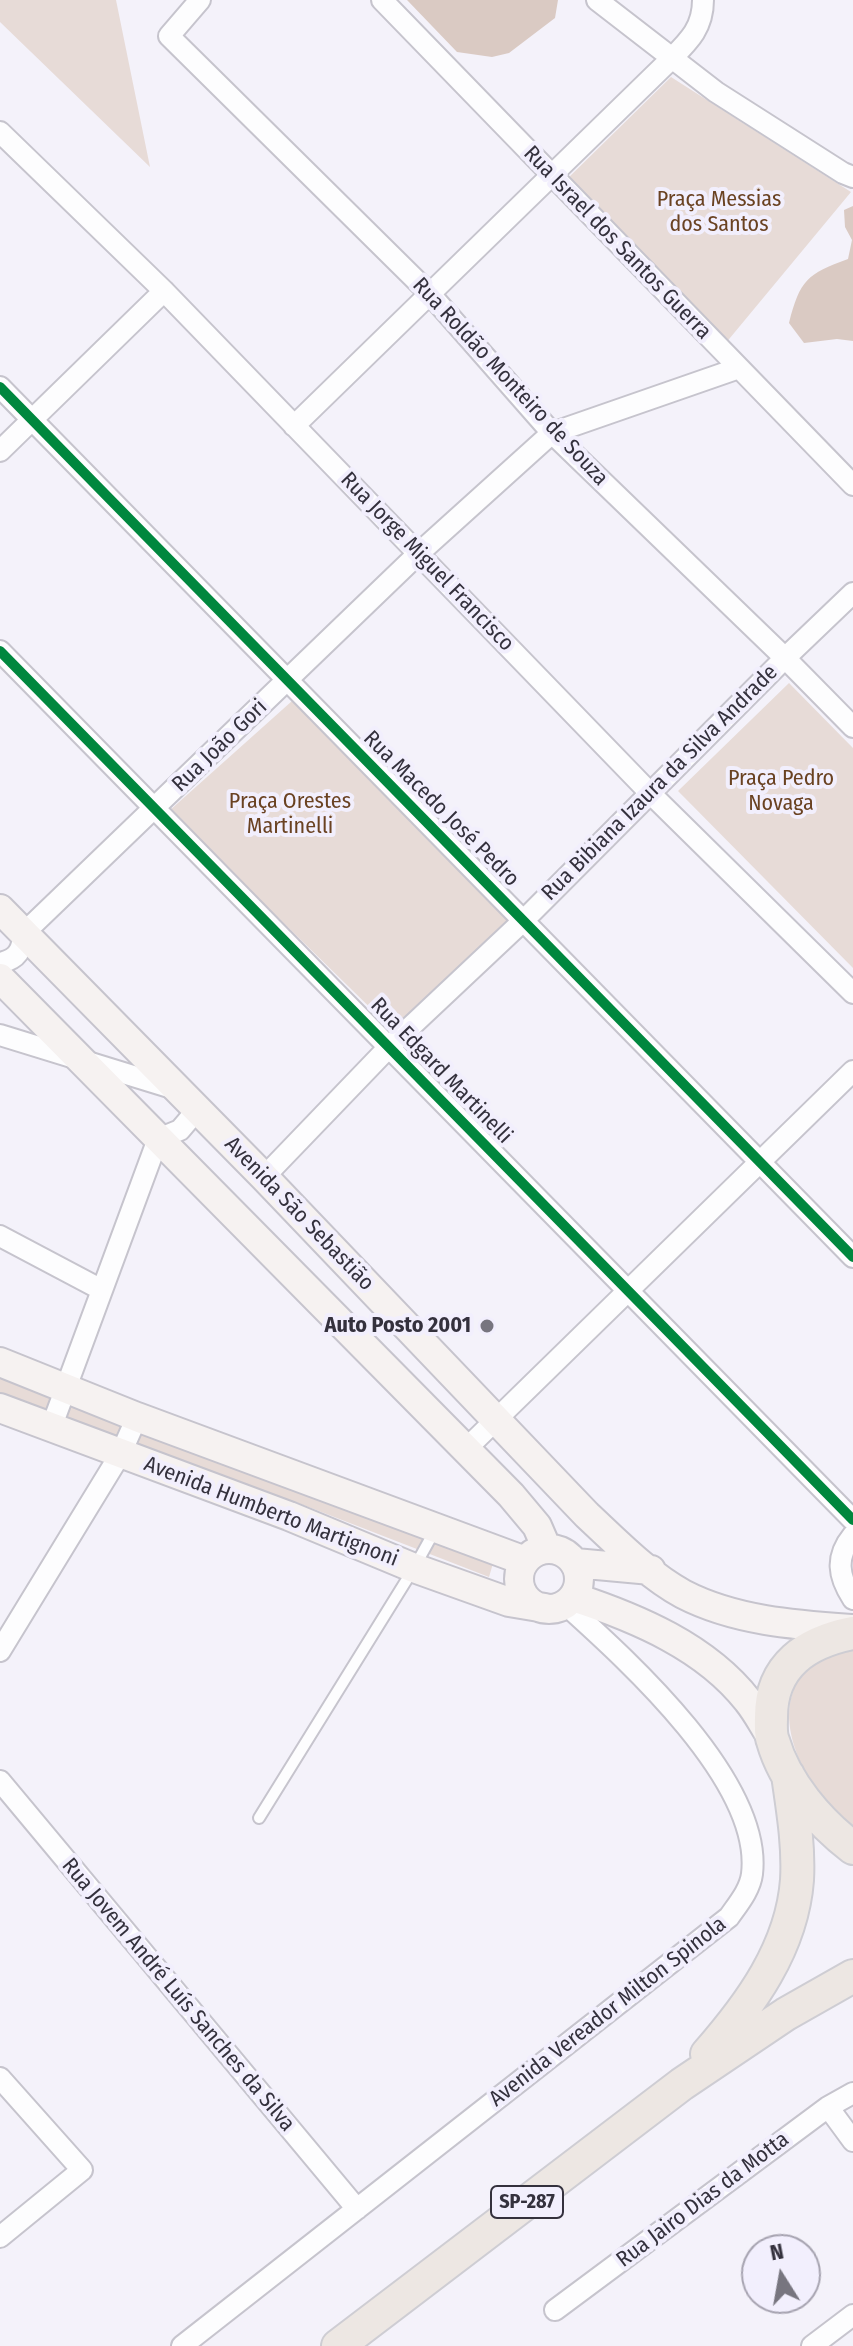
<!DOCTYPE html>
<html>
<head>
<meta charset="utf-8">
<style>
	body { margin:0 }
	#map { position:relative; width:853px; height:2346px; overflow:hidden; background:#f4f2fa; font-family:"Fira Sans Condensed",sans-serif }
	canvas { display:block }
	.north { position:absolute; left:741px; top:2234px; width:80px; height:80px; box-sizing:border-box; background:#f2effd; border:2px solid #a6a3b0; border-radius:50%; rotate:349deg; font-size:22px; font-weight:700; line-height:32px; text-align:center; color:#34313d }
	.north::after { content:''; display:block; margin:auto; width:28px; height:36px; background:#77757f; clip-path:polygon(50% 0,100% 100%,50% 72%,0 100%) }
</style>
</head>
<body>
<div id="map">
<canvas width="853" height="2346"></canvas>
<div class="north">N</div>
</div>
<script>
const context = document.querySelector('canvas').getContext('2d');
context.lineJoin = 'round';
function fillPath(path, color) { context.fillStyle = color; context.fill(path, 'evenodd'); }
function trace(path, color, width, dash) { context.strokeStyle = color; context.lineWidth = width; context.lineCap = dash ? 'butt' : 'round'; context.setLineDash(dash || []); context.stroke(path); }
function write(font, color, halo, rows, align = 'center') {
  context.font = font + ' "Fira Sans Condensed",sans-serif'; context.lineWidth = 8; context.setLineDash([]); context.textBaseline = 'middle'; context.strokeStyle = halo; context.fillStyle = color; for (const [text, x, y, turn = 0] of rows) {
    context.save(); context.translate(x, y); context.rotate((+turn || 0) * Math.PI / 180); context.textAlign = isNaN(turn) ? turn : align; if (halo) context.strokeText(text, 0, 0); context.fillText(text, 0, 0); context.restore();
  }
}
fillPath(new Path2D(`
	M0,0H116L150,167L0,22Z
	M671,77L851,192L725,344L565,181Z
	M789,683L853,748V968L678,791Z
	M292,701L510,922L395,1032L169,811Z
	M0,1377L494,1560L489,1577L293,1501L0,1398Z
	M853,1647V1827C844,1819 834,1811 826,1802C795,1765 768,1701 813,1664C825,1655 840,1651 853,1647Z`), '#e7dbd7');
fillPath(new Path2D(`
	M407,0H558L555,18L509,53L492,57L457,52Z
	M853,206V341L837,339L804,343L789,323C800,280 807,274 848,259L852,240L845,227L844,210Z`), '#dacac3');
const lane = new Path2D(`
	M259,1818L414,1568L435,1530`);
const street = new Path2D(`
	M200,0L169,36L430,294L552,433L785,658L853,727
	M382,0L853,485
	M597,0L716,92L843,173L853,177
	M0,132L164,291L651,794L853,993
	M0,387L853,1257
	M294,426L672,58C690,40 703,27 703,0
	M0,451L164,291
	M0,651L853,1520
	M24,933L419,553L552,433L739,368
	M0,963C18,959 22,950 24,933L16,930
	M0,1035L172,1088
	M264,1177L389,1047L523,921L785,658L853,593
	M0,1236L102,1290
	M51,1428L158,1139L180,1130L197,1110
	M467,1448L853,1071
	M853,1535C835,1557 838,1576 853,1599
	M0,1651L121,1453L137,1417
	M0,1781L357,2209
	M0,2078L82,2170L0,2237
	M828,2107L853,2141
	M555,2310L828,2107L853,2093
	M182,2346L729,1917C738,1904 750,1890 752,1874C763,1782 627,1660 565,1604
	M812,2346L853,2315`);
const secondary = new Path2D(`
	M0,909L264,1177L587,1515C616,1542 648,1575 683,1594C735,1621 796,1625 853,1629
	M0,978L511,1495L537,1526L547,1549
	M0,1362L137,1417L525,1561
	M0,1408L289,1516L414,1568L509,1602L545,1608
	M519 1579a30 30 0 1 1 60 0a30 30 0 1 1-60 0Z
	M575,1563L651,1570
	M573,1597C637,1618 706,1647 748,1701C757,1712 764,1726 772,1738`);
const primary = new Path2D(`
	M853,1633C807,1642 771,1665 771,1717C771,1725 770,1734 773,1741C785,1783 819,1822 853,1848
	M707,2054C750,2005 792,1948 797,1880C799,1845 793,1810 788,1775
	M338,2346L682,2084L786,2014L853,1976`);
trace(lane, '#c6c4cd', 14);
trace(street, '#c6c4cd', 24);
trace(secondary, '#c6c4cd', 32);
trace(primary, '#cecdd3', 36);
trace(lane, '#fdfdfe', 10);
trace(street, '#fdfdfe', 20);
trace(secondary, '#f6f2f1', 28);
trace(primary, '#ede7e3', 32);
trace(new Path2D(`
	M0,387L853,1257
	M0,651L853,1520`), '#00873e', 10);
for (const [x, y, r, color] of [
	[487,1326,8,"#77757f"]
]) { const dot = new Path2D(); dot.arc(x, y, r, 0, 2 * Math.PI); context.fillStyle = color; context.fill(dot); trace(dot, '#f2effd', 3); }
for (const [x, y, w] of [
	[527,2202,72]
]) { const box = new Path2D(); box.roundRect(x - w / 2, y - 16, w, 32, 6); context.fillStyle = '#f2effd'; context.fill(box); trace(box, '#34313d', 2); }
write('bold 20px', '#34313d', null, [
	["SP-287",527,2202]
]);
write('22px', '#6a4222', '#f2effd', [
	["Praça Messias",719,200],
	["dos Santos",719,225],
	["Praça Pedro",781,779],
	["Novaga",781,804],
	["Praça Orestes",290,802],
	["Martinelli",290,827]
]);
write('22px', '#34313d', '#f2effd', [
	["Rua Israel dos Santos Guerra",617,243,46],
	["Rua Roldão Monteiro de Souza",510,382,47],
	["Rua Jorge Miguel Francisco",427,562,46],
	["Rua João Gori",220,746,-44],
	["Rua Bibiana Izaura da Silva Andrade",660,783,-45],
	["Rua Macedo José Pedro",441,809,45],
	["Rua Edgard Martinelli",441,1071,46],
	["Avenida São Sebastião",299,1214,46],
	["Avenida Humberto Martignoni",271,1512,21],
	["Rua Jovem André Luís Sanches da Silva",178,1995,50],
	["Avenida Vereador Milton Spinola",608,2012,-38],
	["Rua Jairo Dias da Motta",703,2200,-37]
]);
write('bold 22px', '#34313d', '#f2effd', [
	["Auto Posto 2001",471,1326]
], 'right');
</script>
</body>
</html>
